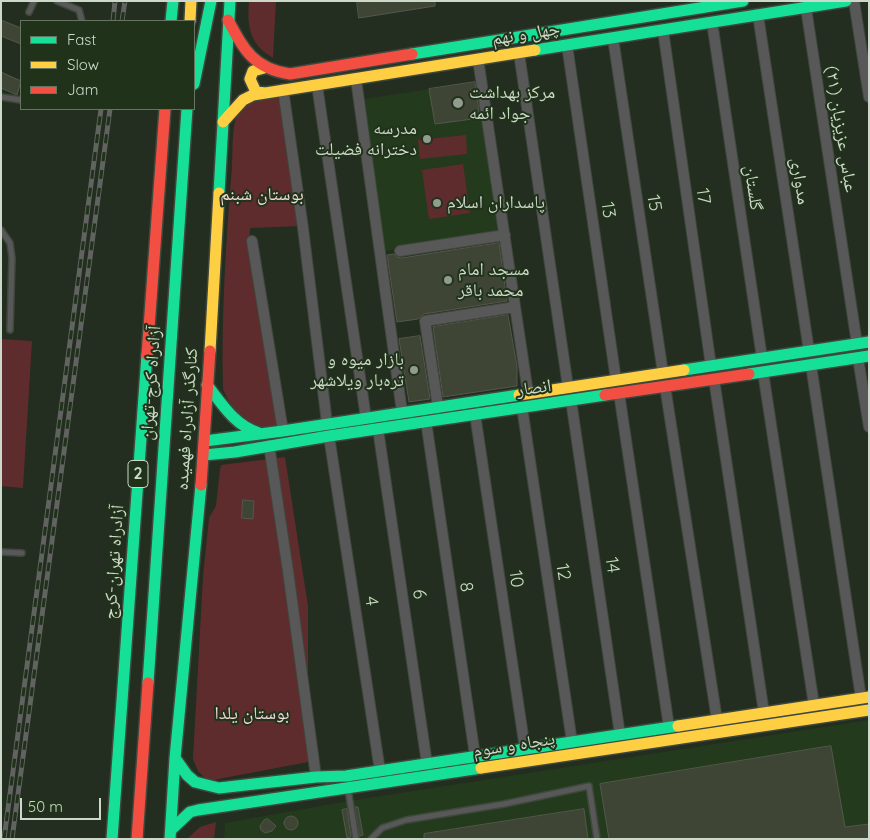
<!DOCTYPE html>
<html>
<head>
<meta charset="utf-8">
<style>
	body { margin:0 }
	#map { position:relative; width:870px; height:840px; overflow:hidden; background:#232d20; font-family:Quicksand,sans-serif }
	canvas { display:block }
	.frame { position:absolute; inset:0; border:2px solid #ccd8c9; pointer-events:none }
	.legend { position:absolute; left:20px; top:20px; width:175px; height:90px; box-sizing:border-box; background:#20331a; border:1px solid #657560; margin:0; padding:6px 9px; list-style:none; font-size:15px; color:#ccd8c9 }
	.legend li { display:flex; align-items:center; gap:10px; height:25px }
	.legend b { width:25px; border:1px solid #657560 }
	.scale { position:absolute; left:20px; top:798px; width:81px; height:22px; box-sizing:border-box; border:2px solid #ccd8c9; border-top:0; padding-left:6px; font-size:15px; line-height:18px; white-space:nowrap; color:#ccd8c9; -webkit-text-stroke:4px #20331a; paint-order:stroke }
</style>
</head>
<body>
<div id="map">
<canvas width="870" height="840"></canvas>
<div class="frame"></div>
<ul class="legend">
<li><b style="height:6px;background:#16e098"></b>Fast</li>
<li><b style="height:6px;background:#ffcf43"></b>Slow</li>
<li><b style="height:6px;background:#f24e42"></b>Jam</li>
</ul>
<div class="scale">50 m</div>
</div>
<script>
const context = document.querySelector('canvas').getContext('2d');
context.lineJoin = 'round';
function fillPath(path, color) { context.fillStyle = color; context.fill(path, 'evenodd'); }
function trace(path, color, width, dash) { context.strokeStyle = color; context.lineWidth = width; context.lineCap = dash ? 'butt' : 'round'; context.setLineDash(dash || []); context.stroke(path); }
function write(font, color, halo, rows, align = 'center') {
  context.font = font + ' Quicksand,"Noto Naskh Arabic",sans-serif'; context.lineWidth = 4; context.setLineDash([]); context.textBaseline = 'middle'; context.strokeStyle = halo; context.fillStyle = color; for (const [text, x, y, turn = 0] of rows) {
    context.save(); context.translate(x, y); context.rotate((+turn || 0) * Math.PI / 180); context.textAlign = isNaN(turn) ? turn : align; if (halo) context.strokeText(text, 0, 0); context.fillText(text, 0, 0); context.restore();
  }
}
fillPath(new Path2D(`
	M429,89L435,124L486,116L504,233L380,252L358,100Z
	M869,720V839H224L225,823L349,801Z`), '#243a1d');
fillPath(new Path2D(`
	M249,1H276L273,58C249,44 247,26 249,1Z
	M278,94L299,226L250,228L249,246L279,428C274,428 268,429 262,428C244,426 230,406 223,389C221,316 226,241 232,167C233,153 231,126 238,114C246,101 265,99 278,94Z
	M466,135L467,154L420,159L418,140Z
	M463,164L470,213L429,219L422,170Z
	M1,339L32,341L23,488L1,486Z
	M285,457L308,606V762L208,781L198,771L193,759L203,576L209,518L216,506L220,469L221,465Z
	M216,822L214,839H187L200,827Z`), '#5f2c2d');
const building = new Path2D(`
	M357,1H435V6L359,18Z
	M1,20L21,28V44L1,36Z
	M1,72L21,81L17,95L1,88Z
	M475,82L480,118L435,124L429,89Z
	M499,243L507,301L424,314L418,319L397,322L387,255L394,254L397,257L401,258Z
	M508,315L517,366V386L443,397L433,327Z
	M420,336L430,399L409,402L399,339Z
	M243,500L254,501L253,519L242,518Z
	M831,746L845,827L869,824V839H609L600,784Z
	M355,807H358L363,835L360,836Z
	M347,809L351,837L347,838L342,810Z
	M584,809L588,839H424V834Z
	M284 823a7 7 0 1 1 14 0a7 7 0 1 1-14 0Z
	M268,819L276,826L272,831L265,833L261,830L260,826L264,820Z`);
fillPath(building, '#3f4534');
trace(building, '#52584c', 1);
const lane = new Path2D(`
	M57,1L79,10L82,21
	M29,12L34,1
	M1,97L21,100
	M1,230L10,243L12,258L10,330
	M1,552L22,553
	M348,789L356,839
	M371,839L382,828L406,820L504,804L589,786L597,839`);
const street = new Path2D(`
	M854,1L869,97
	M806,8L857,344
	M758,15L809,351
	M712,22L762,358
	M663,30L711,366
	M613,38L663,373
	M567,45L616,380
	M519,53L568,387
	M478,59L528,393
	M356,79L402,412
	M317,85L366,418
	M283,89L303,228L327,423
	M252,241L283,431
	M400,251L505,235
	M858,358L869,427
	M811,365L861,698
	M763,372L814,705
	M714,379L764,713
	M665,386L717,720
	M619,393L669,727
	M571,400L620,735
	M438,407L425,321L515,307
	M522,407L572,742
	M475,414L525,749
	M426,421L475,756
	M378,429L427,764
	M329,436L380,771
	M269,445L288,571L316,777`);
const fast = new Path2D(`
	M171,21L173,1
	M535,50L846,1
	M412,54L743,1
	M194,84L211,1
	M219,193L230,1
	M684,370L869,342
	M749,374L869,356
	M207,385C222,404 235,426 259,433
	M205,441L283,431L519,395
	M204,455L235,452L329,436L605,395
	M148,683L187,109
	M175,758L187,775L195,782L219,788L316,777L346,776L678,726
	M171,830L190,812L198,810L481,768
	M112,839L147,355
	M170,839L175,758L201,485`);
const slow = new Path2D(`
	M190,21L191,1
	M264,68L253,71L250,79L256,92L266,93
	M223,122L243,100L253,95L535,50
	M210,351L219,193
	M519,395L684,370
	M678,726L869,697
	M481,768L869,710`);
const jam = new Path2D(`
	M228,20C244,50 254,69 290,74L412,54
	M147,355L165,109
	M605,395L749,374
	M201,485L210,351
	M137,839L148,683`);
trace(lane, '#3f483c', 8);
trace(street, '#3f483c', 12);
trace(fast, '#3f483c', 14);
trace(slow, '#3f483c', 14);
trace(jam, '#3f483c', 14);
trace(lane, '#595859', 5);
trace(street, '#595859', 10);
trace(fast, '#16e098', 11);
trace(slow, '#ffcf43', 11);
trace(jam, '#f24e42', 11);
const rail = new Path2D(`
	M113,21L115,1
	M122,21L125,1
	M4,839L101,109
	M12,839L110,109`);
trace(rail, '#616360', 5);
trace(rail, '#20331a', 3, [9]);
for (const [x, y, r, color] of [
	[458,103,6,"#919c8e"],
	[427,139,5,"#919c8e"],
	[437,203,5,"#919c8e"],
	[448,280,5,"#919c8e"],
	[414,370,5,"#919c8e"]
]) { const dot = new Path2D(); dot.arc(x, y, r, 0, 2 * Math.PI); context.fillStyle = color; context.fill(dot); trace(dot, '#20331a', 2); }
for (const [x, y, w] of [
	[138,474,20]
]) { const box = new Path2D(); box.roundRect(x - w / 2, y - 13.5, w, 27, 4); context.fillStyle = '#20331a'; context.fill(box); trace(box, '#ccd8c9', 1); }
write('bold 16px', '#ccd8c9', null, [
	["2",138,474]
]);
write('18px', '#ccd8c9', '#20331a', [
	["چهل و نهم",526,34,-9],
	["عباس عزیزیان (۲۱)",841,129,81],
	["مدواری",800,181,81],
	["گلستان",753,188,82],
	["17",703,196,82],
	["15",654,203,81],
	["13",608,210,82],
	["آزادراه کرج-تهران",151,383,-86],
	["انصار",534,388,-8],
	["کنارگذر آزادراه فهمیده",187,419,-86],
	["آزادراه تهران-کرج",114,562,-86],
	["14",612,565,82],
	["12",563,572,81],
	["10",516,579,82],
	["8",466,587,82],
	["6",419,594,82],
	["4",371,601,81],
	["پنجاه و سوم",514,745,-9]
]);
write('18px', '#ccd8c9', '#20331a', [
	["مرکز بهداشت",469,93],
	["جواد ائمه",469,114],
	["مدرسه",417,129,"right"],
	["دخترانه فضیلت",417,150,"right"],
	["پاسداران اسلام",447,203],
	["مسجد امام",458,270],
	["محمد باقر",458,291],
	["بازار میوه و",404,360,"right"],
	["تره‌بار ویلاشهر",404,381,"right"]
], 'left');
write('18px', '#f3dada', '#20331a', [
	["بوستان شبنم",262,195],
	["بوستان یلدا",252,714]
]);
</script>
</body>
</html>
